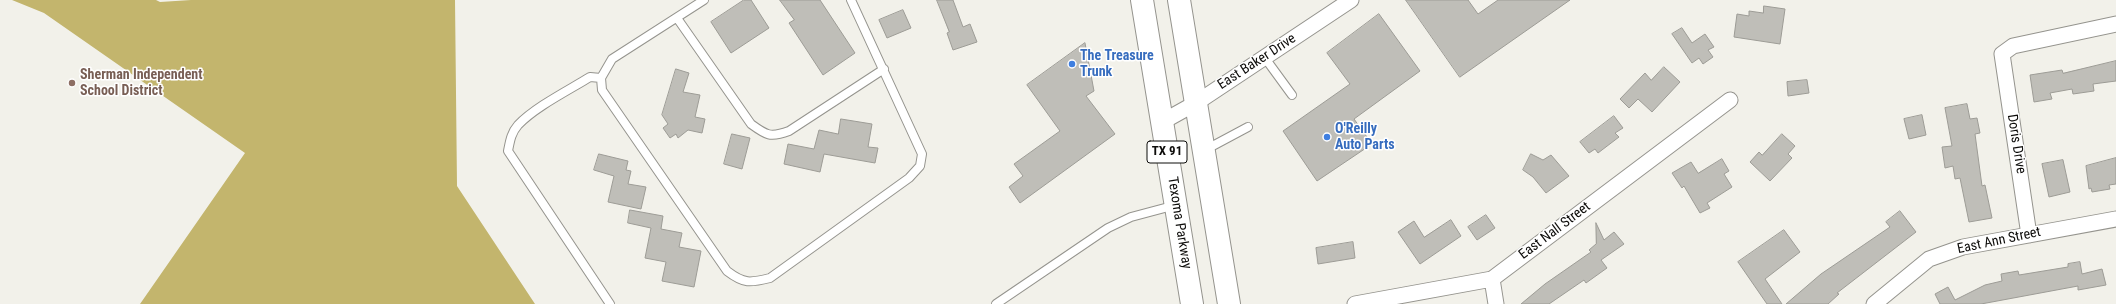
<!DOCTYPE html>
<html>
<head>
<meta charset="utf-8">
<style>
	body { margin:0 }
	canvas { display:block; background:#f2f1ea }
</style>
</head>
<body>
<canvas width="2116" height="304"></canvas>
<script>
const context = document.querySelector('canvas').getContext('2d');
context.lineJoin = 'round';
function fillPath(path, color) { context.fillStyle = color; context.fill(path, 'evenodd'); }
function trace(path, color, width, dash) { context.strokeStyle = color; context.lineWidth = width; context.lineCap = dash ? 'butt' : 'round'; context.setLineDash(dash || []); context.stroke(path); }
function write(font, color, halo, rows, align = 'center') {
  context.font = font + ' "Roboto Condensed",sans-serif'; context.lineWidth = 3; context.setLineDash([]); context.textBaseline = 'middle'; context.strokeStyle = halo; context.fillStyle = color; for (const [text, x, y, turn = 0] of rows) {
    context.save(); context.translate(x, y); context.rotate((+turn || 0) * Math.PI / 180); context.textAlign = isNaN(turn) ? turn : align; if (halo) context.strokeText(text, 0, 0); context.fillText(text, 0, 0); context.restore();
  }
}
fillPath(new Path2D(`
	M12,0H156L160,2L191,0H455L457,186L535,304H140L245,153L44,13Z`), '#c3b56d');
const building = new Path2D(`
	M744,0H751L769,28L731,53L711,22Z
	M780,0H820L855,53L823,75L789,23L794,20Z
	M937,0H953L963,27L970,24L977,42L953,50L947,33L949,32Z
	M1406,0H1468L1478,14L1498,0H1570L1460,77Z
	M1764,6L1785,9L1780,44L1734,37L1737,14L1749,16V11L1763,13Z
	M903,10L911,28L887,38L879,20Z
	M1379,14L1420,71L1354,119L1372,144L1317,181L1283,131L1350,84L1327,53Z
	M1682,28L1692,43L1705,34L1714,47L1708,50L1713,57L1703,64L1699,58L1692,63L1672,34Z
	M1085,43L1094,91L1086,96L1115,134L1020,203L1009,187L1023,176L1014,164L1060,131L1027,85Z
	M2116,61V81L2093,84L2094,91L2073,94L2072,89L2050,93L2052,99L2034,102L2030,75L2062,70L2063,73Z
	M1664,67L1680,82L1652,112L1638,99L1629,108L1620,99L1645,73L1651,80Z
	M676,69L689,73L683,92L700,95L695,117L705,119L702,133L688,130L678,138L676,134L670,138L663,128L668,124L662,115Z
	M1807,80L1809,93L1788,96L1787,82Z
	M1967,104L1970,119L1977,118L1980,133L1975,134L1982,186L1985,185L1992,218L1969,222L1960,178L1955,179L1953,166L1945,168L1942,147L1952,146L1945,108Z
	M1922,115L1926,135L1909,139L1904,119Z
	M1614,116L1623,128L1615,133L1619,137L1598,153L1595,149L1589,153L1580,142Z
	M841,119L872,124L868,147L878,148L875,163L824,154L820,172L784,164L788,144L814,149L819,130L838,134Z
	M732,134L750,138L742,169L724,164Z
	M1782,134L1795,146L1788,154L1792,158L1770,181L1750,162L1759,152L1762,155Z
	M599,154L628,161L626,170L631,171L628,184L646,187L641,209L608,202L614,176L594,170Z
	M1531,154L1543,160L1551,155L1569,176L1546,193L1533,177L1523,170Z
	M2116,158V184L2109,185L2110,189L2092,192L2091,188L2089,189L2086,166Z
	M1722,159L1729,171L1724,174L1732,187L1707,203L1710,208L1700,213L1684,186L1682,188L1672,173L1691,162L1698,173Z
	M2063,160L2070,192L2049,197L2042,164Z
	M630,210L663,216L661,229L682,233L679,247L701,251L694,287L662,281L666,262L645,258L651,228L628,223Z
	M1900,211L1916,232L1837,293L1839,294L1828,304H1786L1821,274L1890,227L1886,222Z
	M1486,215L1495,228L1477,240L1468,227Z
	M1451,220L1461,236L1420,264L1398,232L1414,221L1424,237Z
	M1596,223L1604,240L1614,232L1624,244L1601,260L1607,268L1586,283L1584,280L1549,304H1521L1545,284L1591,252L1589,250L1596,244Z
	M1784,230L1800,252L1765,279L1782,304H1767L1738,262Z
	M1353,242L1355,258L1318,264L1316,248Z
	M2080,262L2082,274L2102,269L2106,285L2078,290V286L1981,304H1940L1935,294L1948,287L1955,300L1985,285L2002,281L2001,274L2018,271L2019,275L2068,267V264Z`);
fillPath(building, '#bfbeb8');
trace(building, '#9d9c96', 1);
const service = new Path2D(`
	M704,0L612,59L601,78L602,90L727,271C744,284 750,283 770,278L909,178L920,166L922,154L851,0
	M677,18L751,124C766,135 770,138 789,131L884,69
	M1265,58L1292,95
	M601,78L590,77C569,90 535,107 518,125C511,133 510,141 508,151L610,304
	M1205,150L1248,127
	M996,304L1108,228L1131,217L1176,205`);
const minor = new Path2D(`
	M1162,122L1196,103L1351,0
	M2029,235L2002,54L2013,46L2116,24
	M1492,279L1496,304
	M1355,304L1492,279L1730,100
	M1874,304L1929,259L1963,247L2116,219`);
const primary = new Path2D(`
	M1142,0L1192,304
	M1179,0L1229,304`);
trace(service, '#95948e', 10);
trace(minor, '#95948e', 17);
trace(primary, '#95948e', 24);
trace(service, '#fff', 8);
trace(minor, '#fff', 15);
trace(primary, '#fff', 22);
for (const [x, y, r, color] of [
	[1072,64,4,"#3f7fe0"],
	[72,83,4,"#8d6e63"],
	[1327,137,4,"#3f7fe0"]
]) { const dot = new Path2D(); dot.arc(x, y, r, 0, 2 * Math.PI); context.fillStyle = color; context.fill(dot); trace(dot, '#fff', 1.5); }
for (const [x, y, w] of [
	[1167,152,40]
]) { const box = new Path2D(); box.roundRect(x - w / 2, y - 11, w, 22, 3); context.fillStyle = '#fff'; context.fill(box); trace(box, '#0d0c0a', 1); }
write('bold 13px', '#0d0c0a', null, [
	["TX 91",1167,152]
]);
write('bold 14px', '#366cbe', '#fff', [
	["The Treasure",1080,56],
	["Trunk",1080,72],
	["O'Reilly",1335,129],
	["Auto Parts",1335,145]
], 'left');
write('14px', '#0d0c0a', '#fff', [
	["East Baker Drive",1257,62,-33],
	["Doris Drive",2016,144,81],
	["Texoma Parkway",1179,223,81],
	["East Nall Street",1555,231,-37],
	["East Ann Street",1999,241,-12]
]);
write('bold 14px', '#785e54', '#fff', [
	["Sherman Independent",80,75],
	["School District",80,91]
], 'left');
</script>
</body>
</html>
